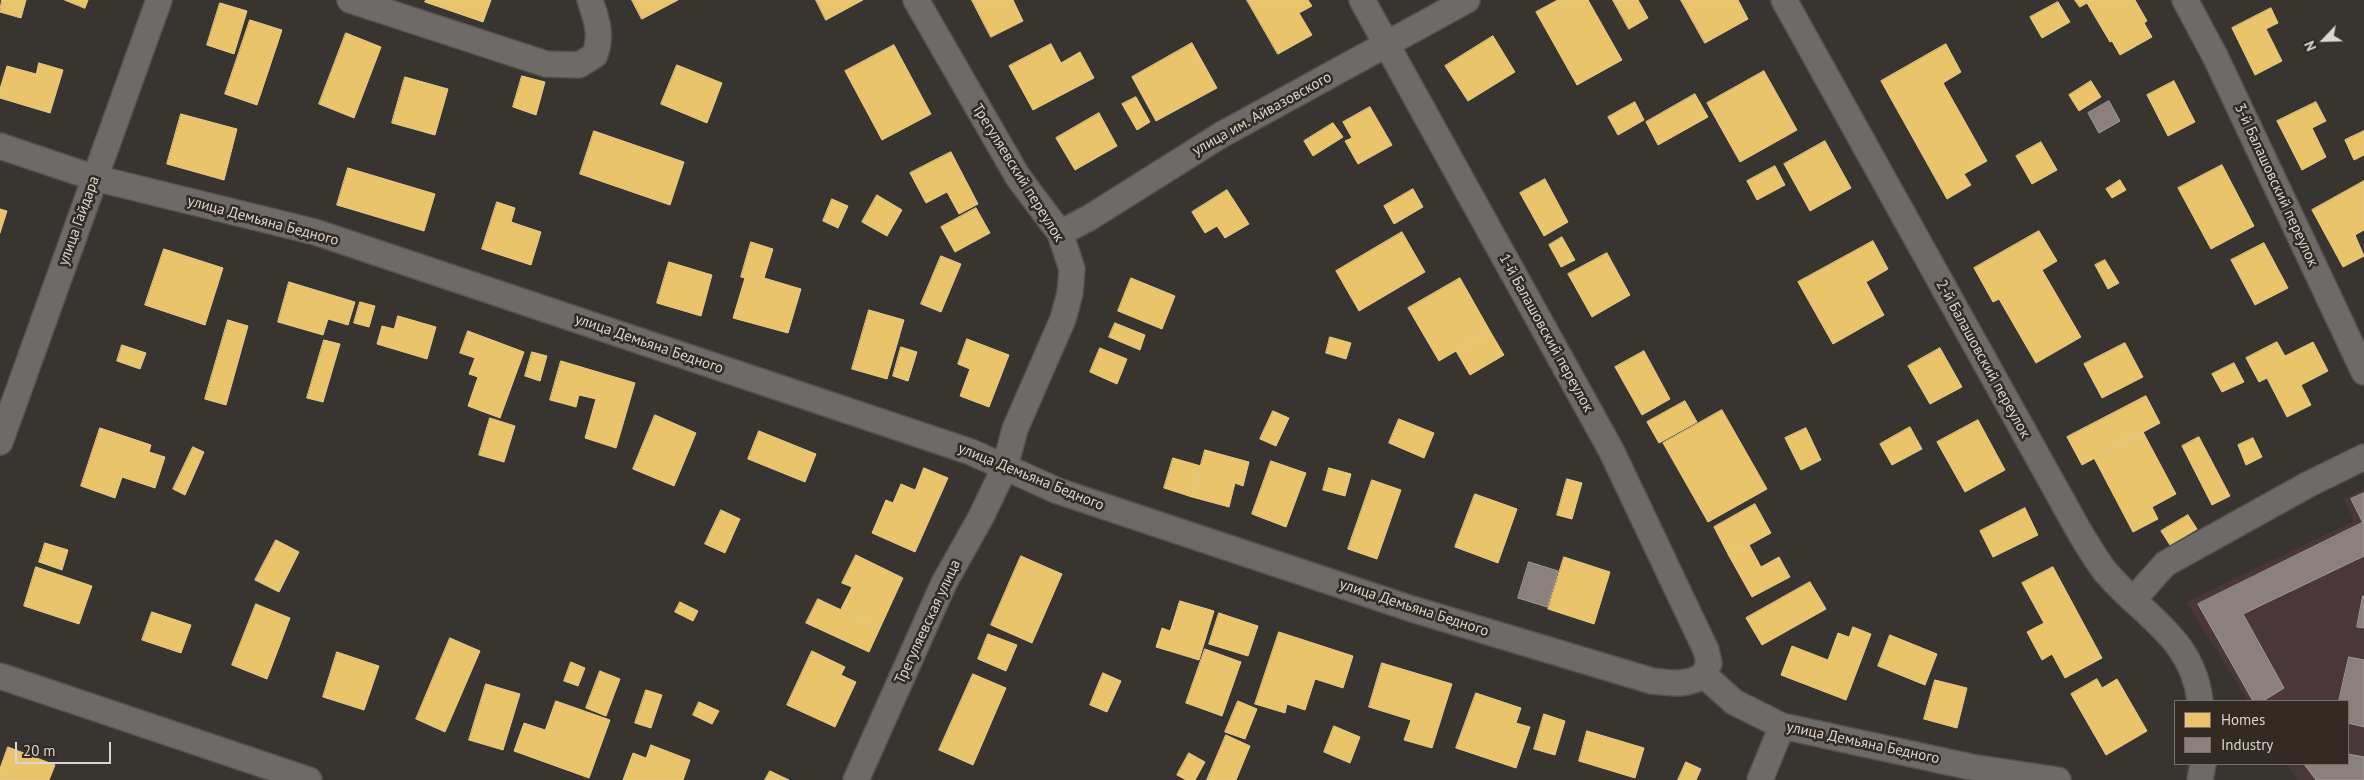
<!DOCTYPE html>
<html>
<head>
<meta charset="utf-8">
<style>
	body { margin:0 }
	#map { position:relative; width:2364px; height:780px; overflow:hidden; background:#383430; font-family:"PT Sans",sans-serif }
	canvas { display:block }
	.legend { position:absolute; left:2174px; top:700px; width:175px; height:65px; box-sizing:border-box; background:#322a23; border:1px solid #766f69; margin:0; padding:6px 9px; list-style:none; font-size:15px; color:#dbd6d1 }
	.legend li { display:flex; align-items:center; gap:10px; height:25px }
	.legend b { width:25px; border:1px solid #766f69 }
	.north { position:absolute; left:2299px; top:15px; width:50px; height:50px; -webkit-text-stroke:4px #322a23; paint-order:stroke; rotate:246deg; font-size:14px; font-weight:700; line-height:20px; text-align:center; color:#dbd6d1 }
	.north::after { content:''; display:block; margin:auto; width:18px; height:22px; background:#dbd6d1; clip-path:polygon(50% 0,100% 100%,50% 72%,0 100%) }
	.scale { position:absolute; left:15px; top:742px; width:96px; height:22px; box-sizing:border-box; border:2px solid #dbd6d1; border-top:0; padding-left:6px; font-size:15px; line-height:18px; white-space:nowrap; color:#dbd6d1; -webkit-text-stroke:4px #322a23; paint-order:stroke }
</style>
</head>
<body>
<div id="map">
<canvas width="2364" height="780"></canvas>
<ul class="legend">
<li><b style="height:14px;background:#e9c46a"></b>Homes</li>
<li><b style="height:14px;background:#8a817c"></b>Industry</li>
</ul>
<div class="north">N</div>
<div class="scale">20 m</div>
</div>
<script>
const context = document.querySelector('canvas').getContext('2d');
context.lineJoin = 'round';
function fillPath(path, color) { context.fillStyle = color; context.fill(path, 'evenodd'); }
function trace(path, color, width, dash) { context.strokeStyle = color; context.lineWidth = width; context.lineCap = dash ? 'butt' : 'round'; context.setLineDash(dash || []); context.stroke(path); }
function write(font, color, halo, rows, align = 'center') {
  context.font = font + ' "PT Sans",sans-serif'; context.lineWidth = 5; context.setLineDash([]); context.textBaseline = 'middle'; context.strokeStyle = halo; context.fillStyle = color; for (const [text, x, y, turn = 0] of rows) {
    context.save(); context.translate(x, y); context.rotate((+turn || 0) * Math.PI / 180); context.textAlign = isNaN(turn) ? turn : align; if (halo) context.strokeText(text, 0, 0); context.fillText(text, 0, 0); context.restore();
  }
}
fillPath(new Path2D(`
	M2364,489V780H2297L2287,764H2348V701H2248L2186,602L2354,521L2344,499Z`), '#49373a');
const homes = new Path2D(`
	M2,0H26L21,18L0,12Z
	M65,0H88L85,8Z
	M426,0H491L483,22L425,2Z
	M632,0H678L642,19Z
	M816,0H863L826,20Z
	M972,0H1013L1023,21L991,37Z
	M1247,0H1308L1312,6L1299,13L1312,35L1278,54Z
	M1558,0H1588L1622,60L1577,85L1536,12Z
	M1613,0H1638L1648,18L1629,29Z
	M1681,0H1738L1748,19L1705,43Z
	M2075,0H2135L2147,21L2144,23L2152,37L2120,55L2112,41L2110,42L2087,3L2080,7Z
	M2058,2L2070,22L2042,38L2030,17Z
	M220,3L247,11L234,54L207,45Z
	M2271,8L2278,23L2266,29L2282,61L2255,75L2232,28Z
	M250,20L282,30L257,105L225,94Z
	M346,33L381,47L354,118L319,104Z
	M1493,36L1515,72L1468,101L1445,66Z
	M1192,43L1217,88L1156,121L1132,77Z
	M1051,44L1061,63L1080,52L1094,78L1033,110L1009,66Z
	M1946,44L1961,72L1943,83L1987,161L1964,174L1971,185L1947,199L1881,81Z
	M894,45L931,114L882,140L845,71Z
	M39,63L63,70L50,113L0,98V89L7,66L36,74Z
	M677,65L722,83L707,123L661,104Z
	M1764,71L1797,130L1740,162L1707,103Z
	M522,76L545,82L536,115L513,107Z
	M405,77L448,89L435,135L392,123Z
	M2091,81L2101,97L2079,111L2069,95Z
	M2174,81L2195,122L2168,136L2147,95Z
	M1695,94L1708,117L1658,145L1646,122Z
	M1136,97L1150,122L1137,130L1122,104Z
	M1635,102L1644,120L1618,135L1608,117Z
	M2316,102L2326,121L2312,128L2326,157L2302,170L2277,121Z
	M1370,107L1392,145L1358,164L1345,141L1352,138L1343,122Z
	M1099,113L1117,146L1075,170L1056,138Z
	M181,114L237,129L224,180L167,164Z
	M1333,123L1343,137L1313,156L1304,141Z
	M594,131L684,162L670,205L580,174Z
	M2364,131V155L2354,160L2345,140Z
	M1825,141L1851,188L1810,211L1784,164Z
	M2041,142L2057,170L2032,184L2016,156Z
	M951,152L978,204L959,214L947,192L926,203L910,173Z
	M2222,165L2254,226L2211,249L2178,188Z
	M1775,166L1785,185L1757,200L1747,181Z
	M348,168L435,194L424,231L337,205Z
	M1545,179L1568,222L1544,236L1520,193Z
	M2120,180L2126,190L2112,198L2106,189Z
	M2364,181V230L2355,235L2364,256L2343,267L2312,210Z
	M1413,189L1423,207L1394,224L1384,206Z
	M1227,190L1249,224L1225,238L1217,226L1205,233L1192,212Z
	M877,195L902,210L887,236L862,222Z
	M832,199L848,206L838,228L823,221Z
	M497,202L515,208L511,222L541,232L531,265L482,249Z
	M976,208L990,233L955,252L941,227Z
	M0,209L7,211L0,233Z
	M2039,231L2057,261L2042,270L2081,337L2036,363L1999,299L1993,302L1974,268Z
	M1402,232L1425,272L1359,311L1336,271Z
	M1562,237L1575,260L1561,267L1549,245Z
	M1873,241L1888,269L1866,282L1884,315L1833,344L1798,282Z
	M751,242L773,249L764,278L801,289L788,333L733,318L745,278L741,277Z
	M2264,243L2288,288L2255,305L2231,260Z
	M164,249L223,268L205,325L145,305Z
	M1607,253L1630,295L1592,317L1568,274Z
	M941,256L961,264L941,312L921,304Z
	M2105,260L2119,283L2108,289L2095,265Z
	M669,262L712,275L701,316L657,303Z
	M1131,278L1175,296L1162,329L1118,311Z
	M1460,278L1490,331L1439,361L1408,308Z
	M289,282L355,302L348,325L328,319L323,335L278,322Z
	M360,302L375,306L369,327L354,323Z
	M869,310L904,320L887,379L852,369Z
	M398,316L436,327L427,359L377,344L382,326L394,329Z
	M228,320L248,326L226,405L205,399Z
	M1115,323L1145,335L1140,350L1109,337Z
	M468,331L524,352L500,418L468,406L478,377L469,374L475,358L460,353Z
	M1490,331L1504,355L1470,375L1456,351Z
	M1330,337L1351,343L1346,359L1326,353Z
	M967,339L1009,355L989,407L960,396L970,369L958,364Z
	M324,340L340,344L323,402L307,398Z
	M2277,342L2285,356L2313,342L2328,371L2301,385L2311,405L2287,417L2267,378L2259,382L2246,358Z
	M2125,343L2143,377L2102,398L2084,364Z
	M122,345L146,353L140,369L117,361Z
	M901,347L917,352L908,381L893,376Z
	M1100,348L1127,359L1117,384L1090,372Z
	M1940,348L1962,387L1930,404L1908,366Z
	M1644,351L1670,399L1642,415L1615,367Z
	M532,352L547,356L540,381L525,376Z
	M561,361L635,383L616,448L585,438L596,399L579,395L576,407L550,400Z
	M2234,363L2244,382L2222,392L2212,374Z
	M2146,396L2160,423L2082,465L2067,437Z
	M1685,401L1697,422L1659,443L1647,422Z
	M1722,410L1767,489L1708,522L1663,443Z
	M1273,411L1289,418L1276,446L1260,439Z
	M655,415L696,433L674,486L633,469Z
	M490,418L515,426L504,462L479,455Z
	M1399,419L1434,433L1424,458L1389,443Z
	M1978,420L2005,470L1965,492L1937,442Z
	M1910,427L1922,449L1892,465L1880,444Z
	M100,428L151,445L149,452L165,457L155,488L122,477L115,498L81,486Z
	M1806,428L1821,460L1801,470L1785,438Z
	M759,431L816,454L805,482L748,459Z
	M2143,432L2176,494L2152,507L2158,519L2133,532L2094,458Z
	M2199,437L2230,496L2212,505L2182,446Z
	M2253,438L2262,457L2246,465L2238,445Z
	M193,447L204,452L185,495L173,489Z
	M1205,450L1249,462L1243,486L1235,483L1229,507L1192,497Z
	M1173,458L1201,466L1192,497L1164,488Z
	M1271,461L1306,473L1286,527L1252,514Z
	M924,468L948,478L915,552L872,533L886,500L893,503L901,484L915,490Z
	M1329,468L1351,474L1345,496L1323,490Z
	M1567,479L1582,483L1572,519L1557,515Z
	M1372,480L1401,490L1377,559L1348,549Z
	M1475,494L1517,509L1498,563L1455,547Z
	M1755,504L1771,533L1729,556L1714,527Z
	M2025,508L2038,535L1993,557L1980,531Z
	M721,510L740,519L725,553L705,544Z
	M2188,515L2197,529L2170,545L2161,531Z
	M276,540L299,552L279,592L255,580Z
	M45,543L68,550L62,570L39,562Z
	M1749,545L1761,567L1779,557L1790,577L1752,597L1729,556Z
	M856,555L903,578L880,628L841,609L852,587L842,583Z
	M1021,556L1062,574L1032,643L991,625Z
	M1564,557L1610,572L1594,624L1548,609Z
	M36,567L92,586L79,624L24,606Z
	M2053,567L2102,658L2065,678L2052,654L2042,660L2027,632L2044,623L2022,583Z
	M1810,582L1826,609L1762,645L1746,618Z
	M818,599L880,628L869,652L806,623Z
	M1180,601L1214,611L1199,660L1156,647L1162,628L1170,631Z
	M680,602L698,611L693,621L675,612Z
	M256,604L290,618L267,679L232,665Z
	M152,612L191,625L181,653L142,640Z
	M1219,613L1258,626L1248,656L1209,644Z
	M1853,627L1871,634L1846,700L1781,675L1792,646L1828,660L1838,633L1849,637Z
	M1279,632L1353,656L1343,688L1315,679L1305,710L1287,704L1285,713L1255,704Z
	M988,634L1017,645L1006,671L978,659Z
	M1890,635L1937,654L1925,685L1878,666Z
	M450,638L480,651L445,732L416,719Z
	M1205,649L1241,662L1222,716L1186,703Z
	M812,651L845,667L841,675L856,682L835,727L787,705Z
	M337,652L379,666L364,710L323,697Z
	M571,662L585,668L578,686L564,681Z
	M1382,663L1452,684L1432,748L1404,740L1411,720L1369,707Z
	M600,671L620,679L606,716L586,708Z
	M1103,673L1121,681L1107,712L1090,705Z
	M973,674L1006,688L973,765L939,750Z
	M2097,679L2102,688L2117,679L2147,731L2106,755L2071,694Z
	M1935,680L1967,688L1957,728L1924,719Z
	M486,684L520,694L503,750L469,740Z
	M646,690L662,695L651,728L635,723Z
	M1476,693L1521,708L1516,723L1530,727L1516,768L1456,748Z
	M556,701L610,720L589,778L514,751L524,723L545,730Z
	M1238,701L1257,709L1245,739L1225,732Z
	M699,702L719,711L712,724L693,715Z
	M1544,714L1565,721L1555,755L1534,749Z
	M1334,726L1360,737L1350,763L1324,752Z
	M1587,731L1644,748L1635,778L1579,761Z
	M1226,735L1250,746L1236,780H1207Z
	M651,745L690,760L683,780H623L633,753L646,758Z
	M8,747L55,765L49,780H0V769Z
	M1189,753L1205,762L1195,780H1186L1177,775Z
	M1686,762L1701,769L1696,780H1678Z
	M770,771L789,780H765Z`);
fillPath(homes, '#e9c46a');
trace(homes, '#e5c989', 1);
const industry = new Path2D(`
	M2109,101L2120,121L2099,133L2088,113Z
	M2364,493V522L2363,523L2351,499Z
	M2364,522V556L2243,614L2284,688L2263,701H2253L2198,604Z
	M1529,562L1558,571L1547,607L1518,598Z
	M2363,596H2364V628L2357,627Z
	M2349,657L2364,660V727L2348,723V701H2339Z
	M2348,754L2364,757V780H2316L2304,764H2348Z`);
fillPath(industry, '#8a817c');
trace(industry, '#a29a96', 1);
const minor = new Path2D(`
	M350,0L546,64L579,65L595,55C602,34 597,21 590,0
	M1362,0L1611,450L1706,650L1709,663L1704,675
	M1784,0L2079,531C2087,544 2095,558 2104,570C2141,615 2193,637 2200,701
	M2185,0L2215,56L2364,372
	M0,146L95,178L315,232L971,452L1058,491L1412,609L1652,681C1672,683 1687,686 1704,675L1734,702L1782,726L1971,767L2058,780
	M1060,233L1089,218L1221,135L1467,0
	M0,442L159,0
	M2134,599L2165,564L2309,484L2364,457
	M0,676L309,780
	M856,780L944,583L981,517L1005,467L1015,429L1063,319L1070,293L1072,269L1060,233L1018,177L916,0
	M1760,780L1782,726
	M2200,780L2203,764`);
trace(minor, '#54514e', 28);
trace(minor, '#6e6a67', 25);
write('15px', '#dbd6d1', '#322a23', [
	["улица им. Айвазовского",1262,114,-29],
	["Трегуляевский переулок",1018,173,58],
	["3-й Балашовский переулок",2276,185,65],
	["улица Гайдара",79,221,-70],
	["улица Демьяна Бедного",263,221,15],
	["1-й Балашовский переулок",1546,333,61],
	["улица Демьяна Бедного",649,344,19],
	["2-й Балашовский переулок",1983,359,61],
	["улица Демьяна Бедного",1031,477,22],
	["улица Демьяна Бедного",1414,608,18],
	["Трегуляевская улица",928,622,-65],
	["улица Демьяна Бедного",1863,743,12]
]);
</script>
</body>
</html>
